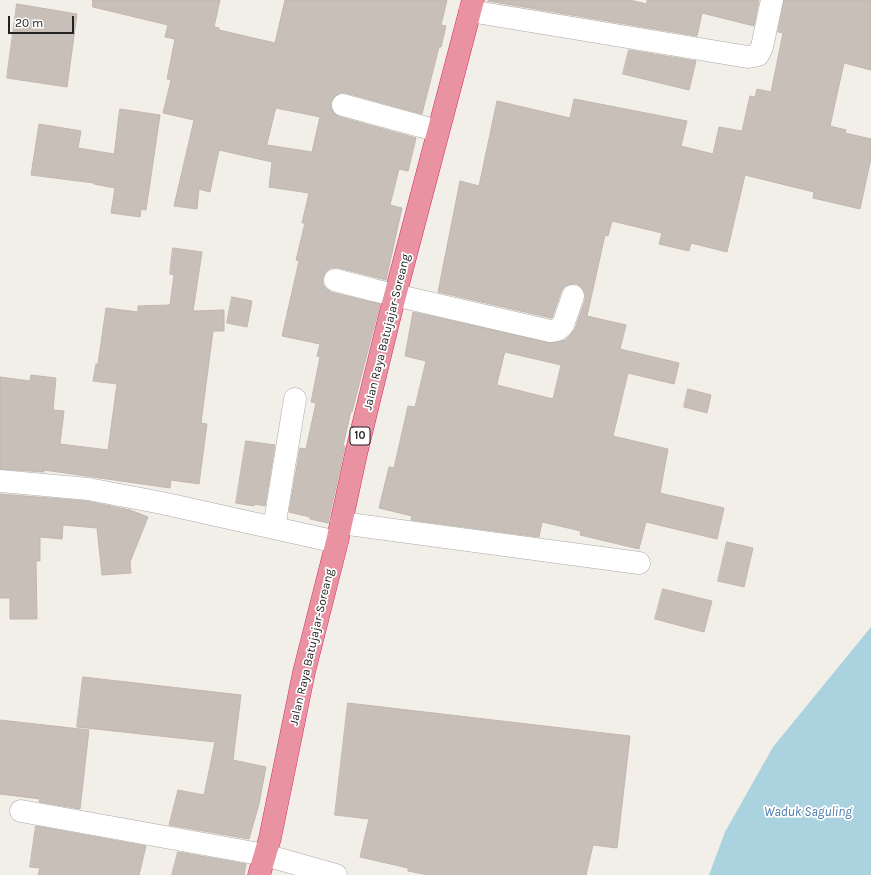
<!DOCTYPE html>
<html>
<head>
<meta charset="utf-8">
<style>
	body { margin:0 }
	#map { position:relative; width:871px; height:875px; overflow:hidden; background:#f2efe9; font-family:Karla,sans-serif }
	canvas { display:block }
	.scale { position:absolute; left:8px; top:16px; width:66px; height:18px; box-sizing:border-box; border:2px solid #222; border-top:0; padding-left:5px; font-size:12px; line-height:14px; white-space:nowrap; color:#222; -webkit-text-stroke:3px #fff; paint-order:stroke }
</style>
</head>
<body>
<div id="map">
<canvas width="871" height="875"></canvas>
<div class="scale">20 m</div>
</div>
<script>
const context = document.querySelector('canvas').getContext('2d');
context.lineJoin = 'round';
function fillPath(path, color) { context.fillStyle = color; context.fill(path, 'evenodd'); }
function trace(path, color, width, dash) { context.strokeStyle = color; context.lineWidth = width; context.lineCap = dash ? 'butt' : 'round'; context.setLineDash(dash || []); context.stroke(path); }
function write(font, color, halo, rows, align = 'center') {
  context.font = font + ' Karla,sans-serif'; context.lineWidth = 3.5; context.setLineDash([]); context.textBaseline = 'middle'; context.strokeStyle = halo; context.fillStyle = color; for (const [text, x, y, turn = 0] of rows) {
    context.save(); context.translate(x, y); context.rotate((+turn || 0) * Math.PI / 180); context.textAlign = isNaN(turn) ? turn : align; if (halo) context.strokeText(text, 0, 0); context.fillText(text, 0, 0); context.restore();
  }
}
fillPath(new Path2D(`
	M871,627V875H709L725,832L773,747Z`), '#aad3df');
const building = new Path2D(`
	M93,0H220L214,27L219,28V30L275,43L285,0H447L441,25L446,26L441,47H439L422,114L346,93H340L335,96L331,102V108L334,113L340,117L416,138L408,171L399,169L390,205L402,208L386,280L338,268H331L326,271L323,277V284L326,289L331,292L380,304L352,412L351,411L343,446H345L328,523L310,519V517L289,512L300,448L306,449L316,403L311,402L320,357L317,356L320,344L282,336L299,261L296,260L305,223H302L309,193L269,187L272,162L219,150L210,192L199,189L197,209L174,206L194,120L163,113L171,80L167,79L175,39L165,37L168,25L93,7ZM276,108L320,117L312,152L267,145Z
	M489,0H630L647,4V0H759L754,26L702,13L697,36L488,1Z
	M784,0H871V70L844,63L830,126L846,130L845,133L871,139V158L860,209L813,198L814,192L745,175L727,252L691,243L689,251L659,244L662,233L612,221L608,236L605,235L587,316L626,325L620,349L679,363L674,384L628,373L613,436L668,449L660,493L724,508L717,539L646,522L639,549L580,535L581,531L542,522L539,537L411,520L412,516L379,508L389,467L394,468L408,406L415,407L426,361L405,356L413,312L551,343L565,340L571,334L575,329L585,300V293L582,288L577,284H571L565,286L561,292L552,318H551L438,292L460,181L479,186L497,101L570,118L574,99L687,121L681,146L713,154L719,127L742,131L750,96L755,97L757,89L771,92L783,33L778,32ZM505,352L561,365L553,399L497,385Z
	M17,4L77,14L67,87L7,78Z
	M629,50L696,61L689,90L623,74Z
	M120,109L160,115L146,210L141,209L140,217L111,213L115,188L94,184V183L31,175L39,124L81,131L78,148L114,154Z
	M173,248L202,252L193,311L224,310V331H213L201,423L207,424L199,484L171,480L170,488L44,470V472L0,469V377L30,381L31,375L56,378L53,410L64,411L60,444L108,450L117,384L93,381L96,364H98L106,308L138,312V306L170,305L174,275L170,274Z
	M232,297L252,301L247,327L227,323Z
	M688,389L711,395L707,413L684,407Z
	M246,441L275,445L265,506L255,504L254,506L236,503Z
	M0,494L86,501L130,510L148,517L130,562L131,573L102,575L97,528L63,525L62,539L40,537V561H36L37,619H10V598H0Z
	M727,542L753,548L744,587L718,581Z
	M663,589L712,601L704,632L655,619Z
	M83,677L241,695L233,760L266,767L259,804L249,839L169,825L178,790L204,795L215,742L77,727Z
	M348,703L630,736L617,848L593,845L586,875H428L408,871V868L360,857L369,819L335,815Z
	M0,720L89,730L80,809L39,802L40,799L0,794Z
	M36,826L146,846L139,875H38L40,868L30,867Z
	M178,852L246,864L244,875H172Z`);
fillPath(building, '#c7bfb8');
trace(building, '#c4b6ab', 1);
const minor = new Path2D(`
	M470,11L748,57L758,55L762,47L772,0
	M343,105L438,131
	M335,280L373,290L550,331L557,330L563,325L573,296
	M0,481L88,489L162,503L337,542
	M341,523L639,563
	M274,528L295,399
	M21,811L265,855L336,875`);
const highway = new Path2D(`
	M259,875L270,838L304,672L337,542L356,454L391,311L473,0`);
trace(minor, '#a9a9a9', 23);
trace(highway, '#dc2a67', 23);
trace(minor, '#fff', 22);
trace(highway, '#e892a2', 22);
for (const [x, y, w] of [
	[360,436,20]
]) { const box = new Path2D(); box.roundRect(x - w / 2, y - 9, w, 18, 3); context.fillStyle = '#fff'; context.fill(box); trace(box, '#222', 1); }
write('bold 11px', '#222', null, [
	["10",360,436]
]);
write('12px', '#222', '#fff', [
	["Jalan Raya Batujajar-Soreang",387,332,-76],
	["Jalan Raya Batujajar-Soreang",312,647,-77]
]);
write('italic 13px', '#4a7aab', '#fff', [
	["Waduk Saguling",808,812]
]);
</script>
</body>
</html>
